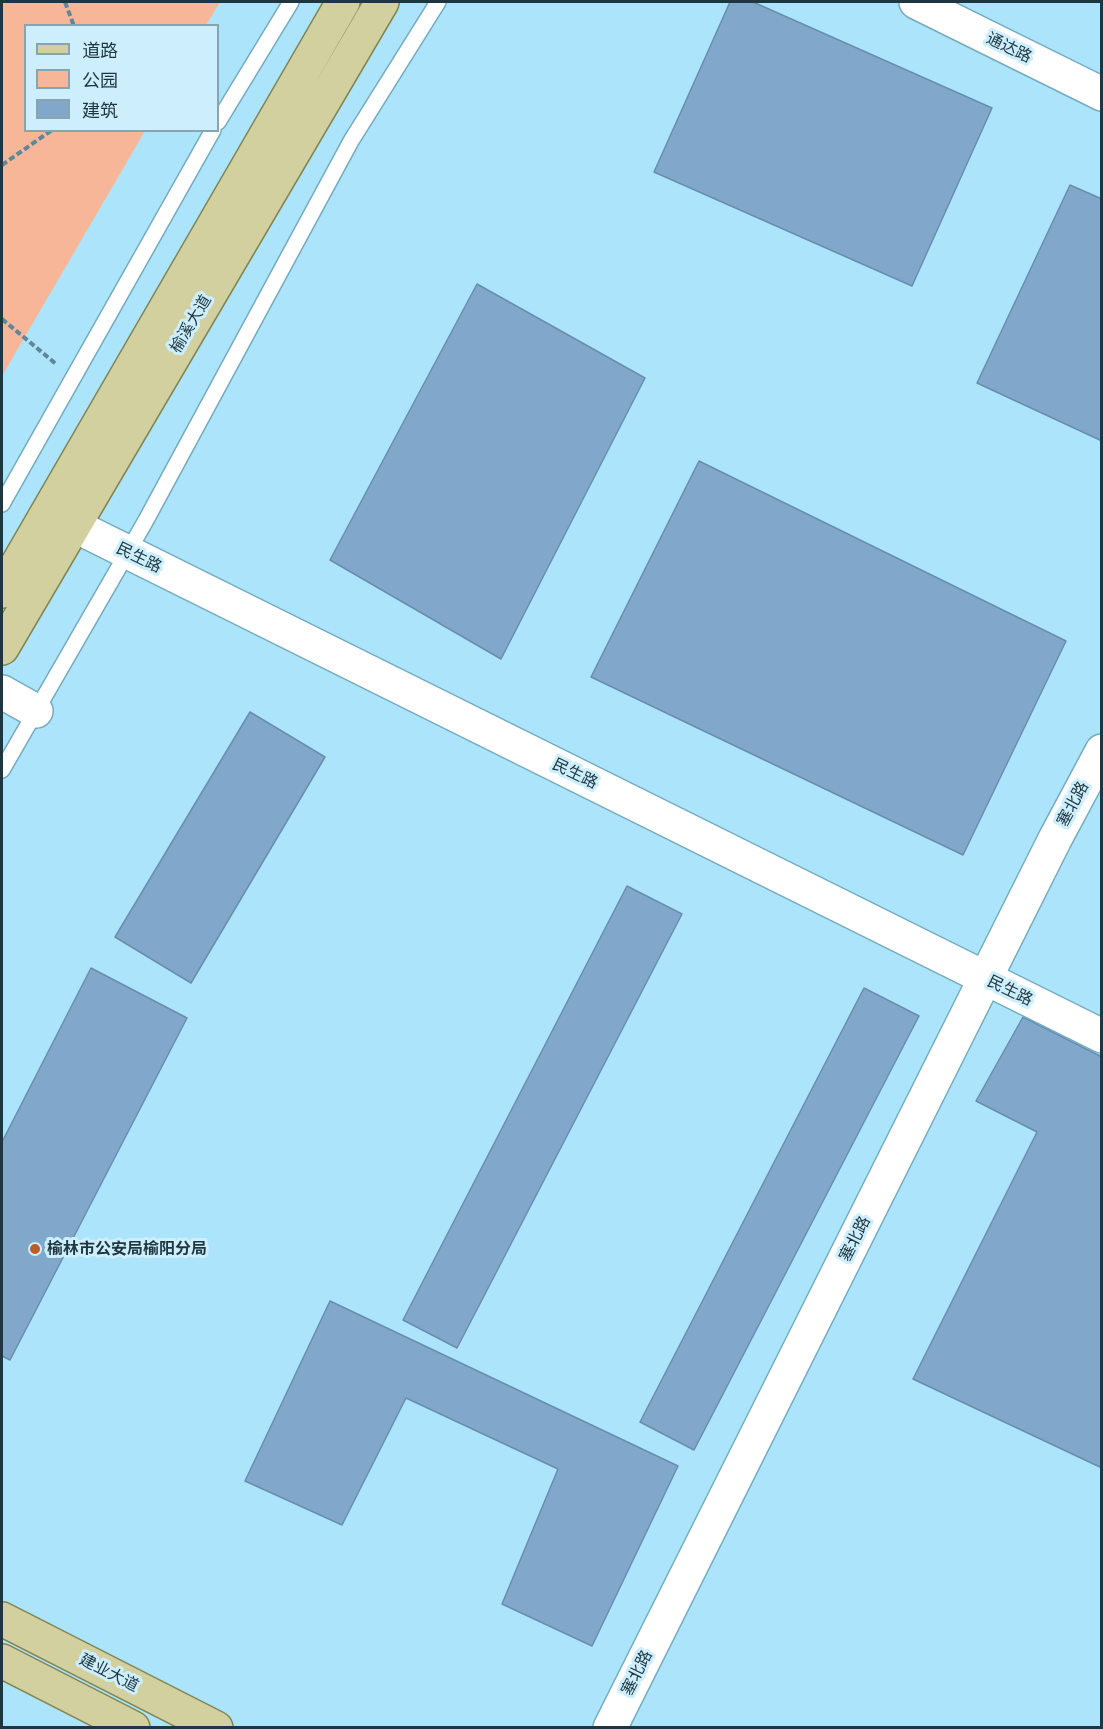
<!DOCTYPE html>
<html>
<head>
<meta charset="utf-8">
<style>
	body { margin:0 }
	#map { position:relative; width:1103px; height:1729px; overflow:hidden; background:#ace4fc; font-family:Quicksand,"Noto Sans SC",sans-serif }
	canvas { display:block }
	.frame { position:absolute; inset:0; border:3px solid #1f3640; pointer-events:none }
	.legend { position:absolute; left:24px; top:24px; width:195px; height:108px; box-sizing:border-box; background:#cdeefc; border:2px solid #87a4b1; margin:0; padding:8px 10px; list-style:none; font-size:18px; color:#1f3640 }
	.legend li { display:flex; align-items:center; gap:12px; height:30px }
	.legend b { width:30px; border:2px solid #87a4b1 }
</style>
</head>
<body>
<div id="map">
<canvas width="1103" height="1729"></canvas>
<div class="frame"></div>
<ul class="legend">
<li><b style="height:8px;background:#d3d09f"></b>道路</li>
<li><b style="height:16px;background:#f7b698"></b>公园</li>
<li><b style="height:16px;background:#81a8cb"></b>建筑</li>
</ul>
</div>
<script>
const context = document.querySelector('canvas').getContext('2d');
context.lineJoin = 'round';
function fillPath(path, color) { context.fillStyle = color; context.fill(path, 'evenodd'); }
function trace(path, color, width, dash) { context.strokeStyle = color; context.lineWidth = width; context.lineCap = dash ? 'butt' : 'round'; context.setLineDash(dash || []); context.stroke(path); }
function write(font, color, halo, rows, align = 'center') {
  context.font = font + ' Quicksand,"Noto Sans SC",sans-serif'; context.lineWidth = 6; context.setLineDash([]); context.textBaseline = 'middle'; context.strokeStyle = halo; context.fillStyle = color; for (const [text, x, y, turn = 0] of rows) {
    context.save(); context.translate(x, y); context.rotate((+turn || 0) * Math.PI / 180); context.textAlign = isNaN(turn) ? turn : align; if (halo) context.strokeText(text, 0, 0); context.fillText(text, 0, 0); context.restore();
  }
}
fillPath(new Path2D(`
	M2,2H220L206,25L26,26V130L145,131L2,376Z`), '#f7b698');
const building = new Path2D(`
	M730,2H753L992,108L912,286L654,172Z
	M1070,185L1102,199V441L977,383Z
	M477,284L645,378L501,659L330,560Z
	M699,461L1066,641L963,855L591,677Z
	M250,712L325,757L191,983L115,937Z
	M627,886L682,914L457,1348L403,1320Z
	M91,968L187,1018L10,1360L2,1356V1142Z
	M864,988L919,1016L694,1450L640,1422Z
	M1023,1017L1102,1057V1468L913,1379L1037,1132L976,1101Z
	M330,1301L678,1466L592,1646L502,1604L558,1469L406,1398L342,1525L245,1481Z`);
fillPath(building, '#81a8cb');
trace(building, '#688eaf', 1.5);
const lane = new Path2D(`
	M218,122L291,2
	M2,504L213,130
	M2,770L145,522L351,141L438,2`);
const secondary = new Path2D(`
	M916,2L1102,94
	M49,513L1102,1036
	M2,692L36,711
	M610,1728L1055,839L1102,751`);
const primary = new Path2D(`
	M2,591L343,2
	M2,648L382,2
	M2,1619L216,1728
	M2,1661L133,1728`);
trace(lane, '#74abc1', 18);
trace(secondary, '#74abc1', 36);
trace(primary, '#818654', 36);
trace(new Path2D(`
	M65,2L74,26
	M2,165L52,130
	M2,319L56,364`), '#608797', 4, [6, 3]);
trace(lane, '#fff', 15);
trace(secondary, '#fff', 33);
trace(primary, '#d3d09f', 33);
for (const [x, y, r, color] of [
	[35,1249,6,"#bf5b25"]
]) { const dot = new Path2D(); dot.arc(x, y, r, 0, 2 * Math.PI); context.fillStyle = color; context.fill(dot); trace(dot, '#cdeefc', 2); }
write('16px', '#1f3640', '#cdeefc', [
	["通达路",1009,48,26],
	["榆溪大道",191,324,-59],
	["民生路",139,558,26],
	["民生路",575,774,26],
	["塞北路",1073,804,-62],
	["民生路",1010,991,26],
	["塞北路",855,1239,-63],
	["建业大道",109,1673,27],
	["塞北路",637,1673,-63]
]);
write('bold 16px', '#1f3640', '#cdeefc', [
	["榆林市公安局榆阳分局",47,1249]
], 'left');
</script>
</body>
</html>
